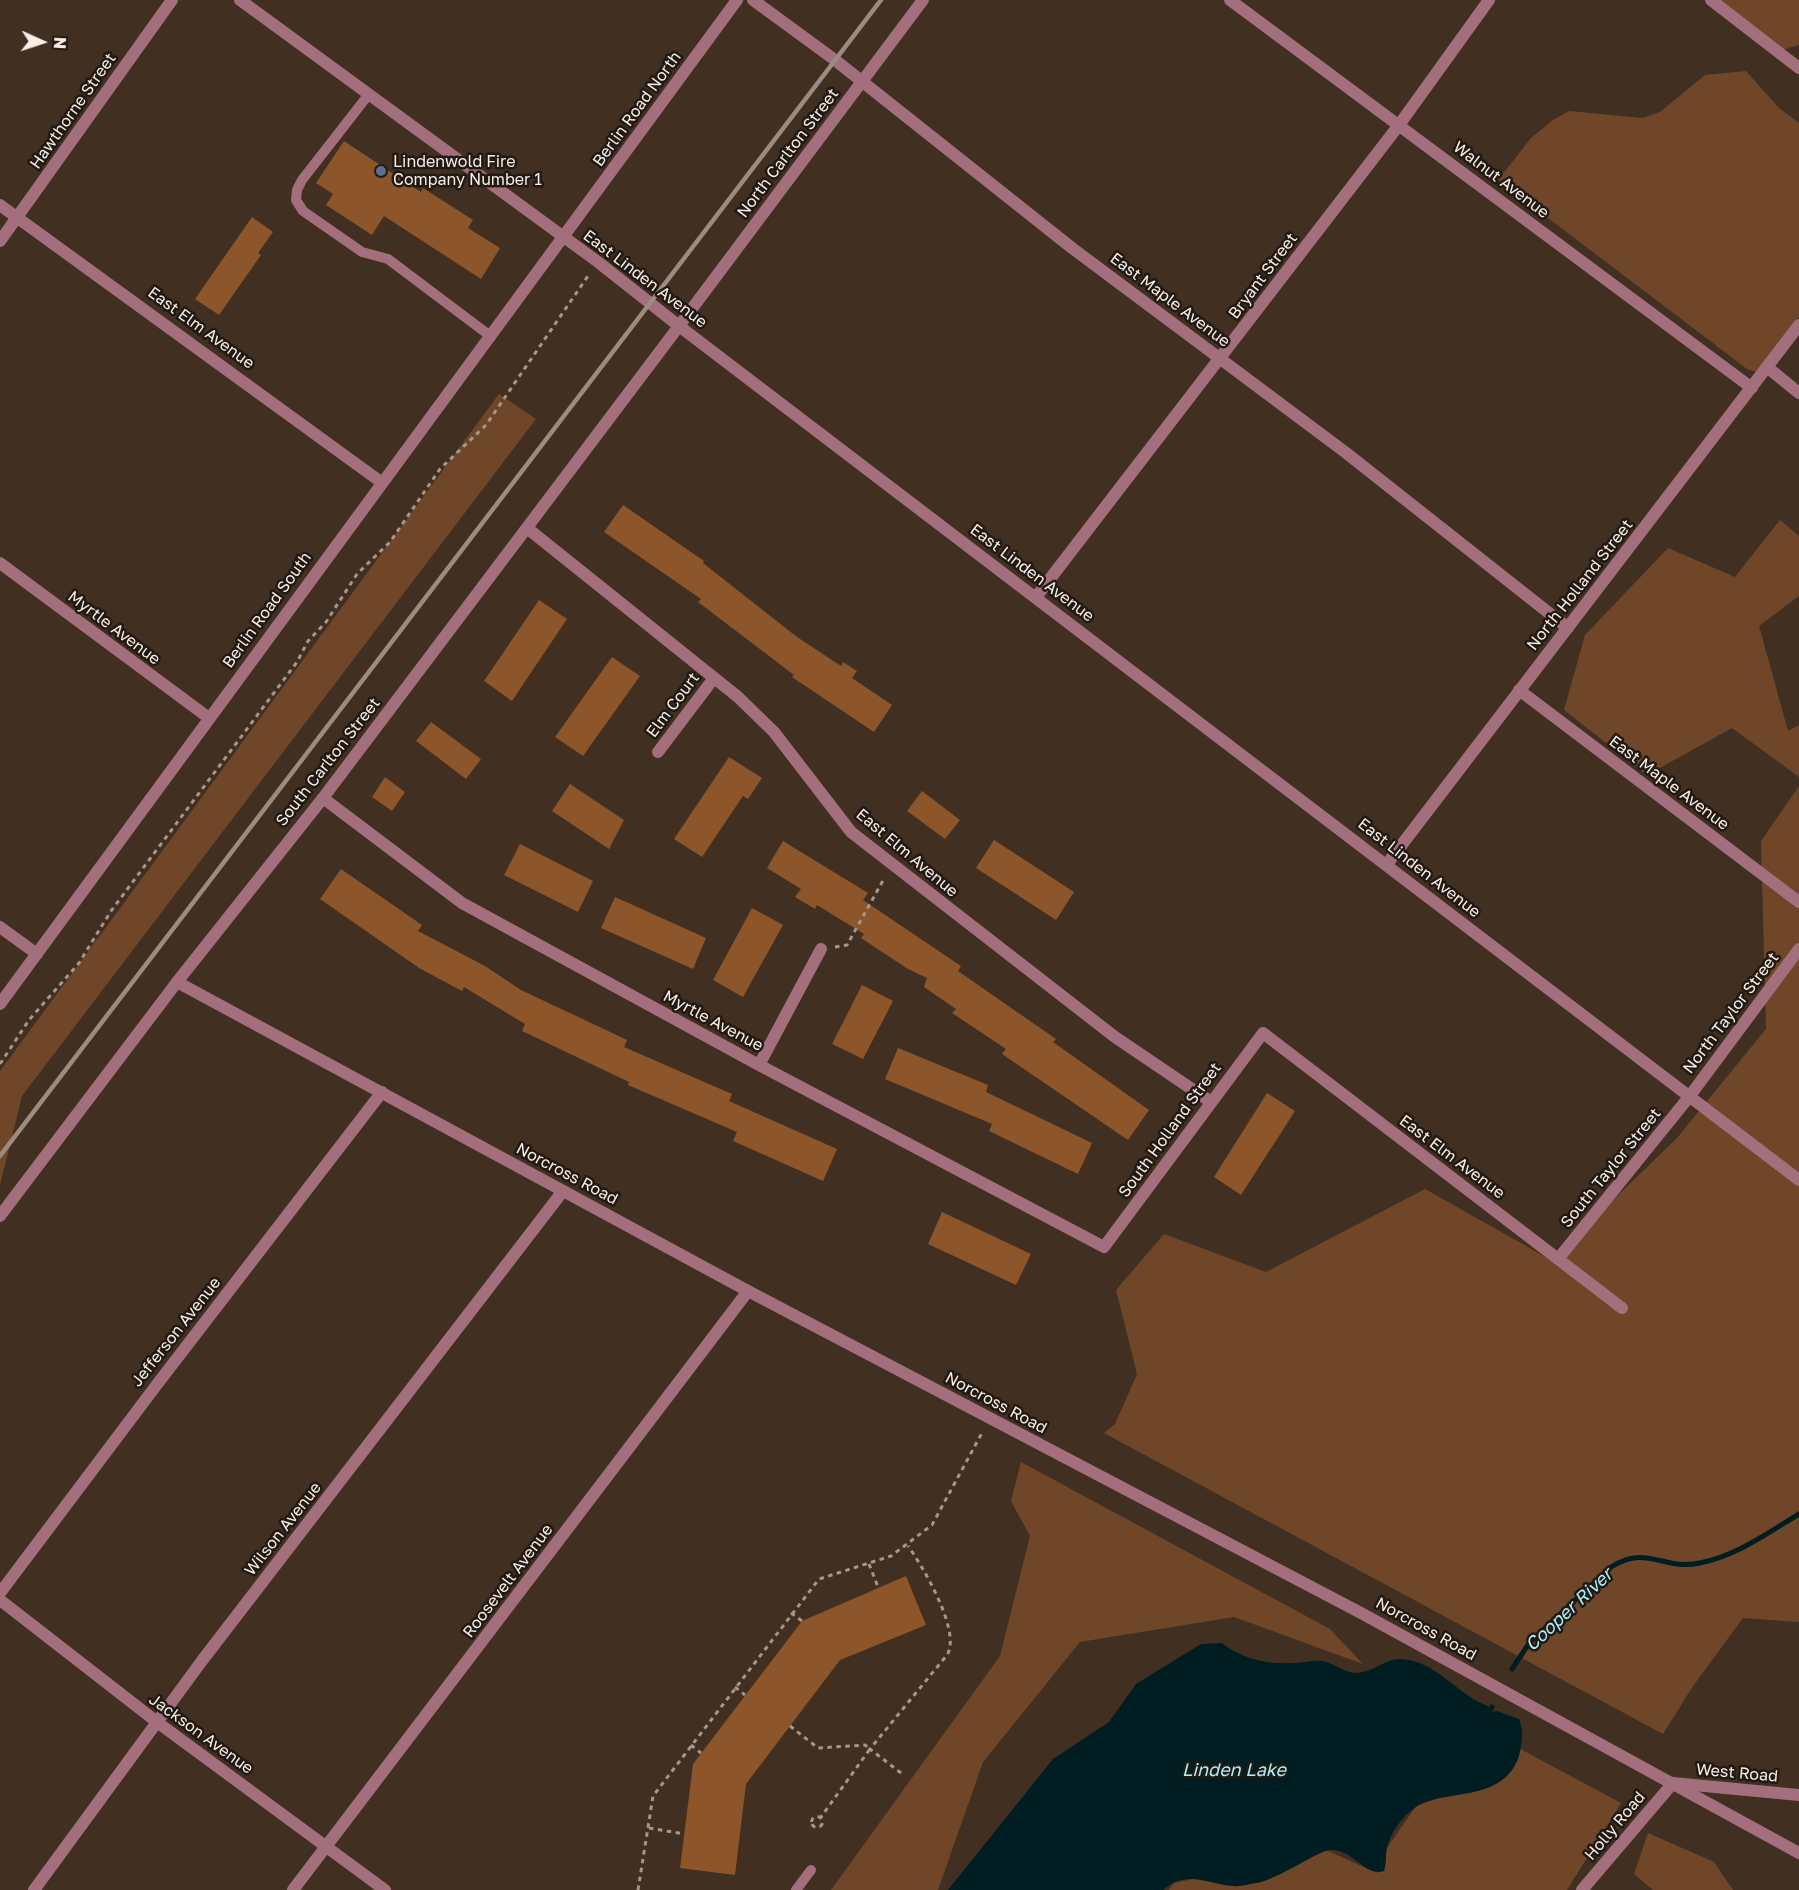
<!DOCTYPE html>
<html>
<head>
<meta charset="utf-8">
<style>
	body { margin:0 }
	#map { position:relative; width:1799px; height:1890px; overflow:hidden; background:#412f22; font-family:"Golos Text",sans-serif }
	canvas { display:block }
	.north { position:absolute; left:12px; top:12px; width:60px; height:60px; -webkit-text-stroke:4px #211913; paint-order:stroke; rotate:93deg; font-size:16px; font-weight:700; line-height:24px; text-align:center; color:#faede5 }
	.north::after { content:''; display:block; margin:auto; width:21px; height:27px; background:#faede5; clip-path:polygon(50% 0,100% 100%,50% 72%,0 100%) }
</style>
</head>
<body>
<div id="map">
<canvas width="1799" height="1890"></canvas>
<div class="north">N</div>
</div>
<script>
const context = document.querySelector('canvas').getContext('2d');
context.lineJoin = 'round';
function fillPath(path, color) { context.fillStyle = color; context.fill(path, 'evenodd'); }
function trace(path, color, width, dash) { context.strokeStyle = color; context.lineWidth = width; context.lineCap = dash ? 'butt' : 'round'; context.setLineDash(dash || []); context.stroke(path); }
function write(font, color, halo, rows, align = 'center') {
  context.font = font + ' "Golos Text",sans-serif'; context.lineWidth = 5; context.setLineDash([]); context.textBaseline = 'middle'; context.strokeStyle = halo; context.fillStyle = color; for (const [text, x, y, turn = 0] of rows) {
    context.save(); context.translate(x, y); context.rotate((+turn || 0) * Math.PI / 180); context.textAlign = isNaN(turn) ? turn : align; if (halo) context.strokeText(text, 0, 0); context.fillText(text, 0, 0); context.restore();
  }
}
fillPath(new Path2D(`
	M1716,0H1799V45L1782,50Z
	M1746,71L1779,108L1799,123V317L1757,372L1747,369L1498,180L1531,138L1553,120L1569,111L1643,118L1660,112L1705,75Z
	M499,394L536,419L22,1096L0,1185V1071Z
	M1780,520L1799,536V596L1759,626L1788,731L1799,725V777L1732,728L1647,775L1564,710L1585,635L1668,548L1735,577Z
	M1799,786V1622L1743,1618L1693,1686L1663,1734L1104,1433L1115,1424L1137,1374L1116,1290L1164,1234L1266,1272L1425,1189L1551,1260L1677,1138L1766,1029L1761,841Z
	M1021,1462L1330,1629L1363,1664L1234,1617L1080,1642L983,1762L938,1890H831L1000,1656L1030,1536L1011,1501Z
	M1513,1745L1621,1803L1567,1890H1169L1174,1883L1326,1850L1377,1873L1387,1848L1416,1806L1506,1775Z
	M1648,1833L1714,1862L1733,1890H1653L1634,1874Z`), '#6f4728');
fillPath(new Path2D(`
	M1222,1643C1241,1659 1269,1665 1295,1663C1304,1663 1313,1660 1322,1661C1334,1663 1344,1673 1357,1673C1373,1672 1385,1659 1400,1659C1436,1660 1457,1695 1488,1706L1490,1712L1497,1711L1519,1719C1524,1731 1522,1744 1519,1756C1503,1804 1444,1788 1416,1807C1402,1816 1391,1832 1387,1848C1385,1856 1387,1863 1384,1871C1364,1877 1355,1850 1331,1850C1318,1850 1278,1880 1256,1883C1249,1884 1241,1887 1233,1886C1207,1884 1187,1869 1163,1890H948L1053,1759L1109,1722L1136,1684L1201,1644Z`), '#001d22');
trace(new Path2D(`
	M1512,1669L1530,1642L1611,1567C1648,1544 1662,1571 1700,1563C1736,1556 1768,1533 1799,1514
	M1486,1715L1492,1707`), '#001d22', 5);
fillPath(new Path2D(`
	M344,141L421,192L423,188L473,220L468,228L500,248L481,279L384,216L372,235L326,205L333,194L316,183Z
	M252,217L273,232L258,253L261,255L219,315L195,299Z
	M623,505L704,561L703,563L797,637L841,666L843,662L857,671L852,678L892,705L874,732L792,677L794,675L698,602L701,599L604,532Z
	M539,600L567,619L512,701L484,681Z
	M612,657L640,676L583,756L555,737Z
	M431,722L481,759L466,779L416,741Z
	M729,757L762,778L748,799L743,796L702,857L674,839Z
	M385,777L405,792L392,811L372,797Z
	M570,784L624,820L609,849L552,811Z
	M922,791L960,820L945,839L907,811Z
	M994,840L1074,892L1056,920L976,868Z
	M783,841L868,893L863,900L961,966L958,971L1056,1039L1053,1042L1149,1110L1128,1140L1002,1054L1006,1049L952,1013L956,1009L924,987L927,978L908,969L861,938L864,934L817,905L815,909L795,897L801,889L767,868Z
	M520,844L593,881L578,912L504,875Z
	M341,869L422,925L418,931L485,966L521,990L627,1040L624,1047L732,1094L729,1101L837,1149L823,1181L733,1141L737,1132L628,1085L629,1082L522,1031L525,1024L464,987L462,991L419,968L320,899Z
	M615,897L706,938L693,969L601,928Z
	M752,908L783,925L743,997L713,980Z
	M862,985L893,1001L863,1059L832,1044Z
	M898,1048L988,1085L986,1092L1092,1143L1078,1174L989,1131L992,1124L885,1079Z
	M1267,1093L1295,1111L1241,1195L1214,1177Z
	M942,1212L1031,1254L1016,1285L928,1244Z
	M906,1576L926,1625L840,1660L746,1784L735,1875L680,1868L693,1764L802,1621Z`), '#8c552a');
trace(new Path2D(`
	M835,947L847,945L885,877
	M0,1064L29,1020L79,963L111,911L297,662L308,641L326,622L357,574L390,542L440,469L486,425L590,273
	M869,1564L878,1587
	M791,1613L802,1621
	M735,1687L745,1695
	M790,1726L818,1748L865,1745L870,1749L821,1817
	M691,1745L701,1753
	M901,1773L870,1749L947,1655C962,1632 922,1565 908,1546
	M811.5 1822a5.5 5.5 0 1 1 11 0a5.5 5.5 0 1 1-11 0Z
	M649,1828L684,1834
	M638,1890L653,1796L819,1579L891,1556L932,1525L983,1431`), '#a6968c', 3, [4.5, 4.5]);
trace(new Path2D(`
	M369,94L302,180L297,190L296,200L303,211L362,252L388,259L489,335
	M796,1890L811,1870`), '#a36f7d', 10);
trace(new Path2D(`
	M753,0L835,60L1072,248L1345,452L1568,628
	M923,0L679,326L1799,1180
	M1230,0L1752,388
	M1711,0L1799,68
	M0,205L381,482
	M0,241L172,0
	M1767,367L1799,393
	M527,528L738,697L774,732L851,832L1115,1037L1211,1102
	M0,563L209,718
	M1036,597L1399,125L1489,0
	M1519,690L1799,902
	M658,752L714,678
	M323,798L462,903L759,1065L1104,1247L1263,1033L1622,1308
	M1387,864L1799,325
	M0,927L37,954
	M759,1065L821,949
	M0,1216L177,982
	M1558,1259L1689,1097L1799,949
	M0,1593L155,1387L382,1092
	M0,1600L157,1722L385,1890
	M34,1890L201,1662L563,1191
	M293,1890L748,1291
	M1582,1890L1673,1783L1799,1795`), '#a36f7d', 12);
trace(new Path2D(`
	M240,0L598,262L679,326L323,798L177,982L748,1291L1361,1613L1799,1853
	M0,1004L737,0`), '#a36f7d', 12);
trace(new Path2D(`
	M0,1156L881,0`), '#9b8b81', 4.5);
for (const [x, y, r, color] of [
	[381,171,6,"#5c6f8a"]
]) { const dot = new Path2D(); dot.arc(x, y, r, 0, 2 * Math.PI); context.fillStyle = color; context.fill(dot); trace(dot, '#211913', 2); }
write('16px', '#faede5', '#211913', [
	["Berlin Road North",637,109,-54],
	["Hawthorne Street",73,111,-55],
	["North Carlton Street",788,153,-53],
	["Walnut Avenue",1501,180,37],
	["Bryant Street",1263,276,-53],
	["East Linden Avenue",645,279,37],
	["East Maple Avenue",1170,300,37],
	["East Elm Avenue",201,328,36],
	["East Linden Avenue",1032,573,37],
	["North Holland Street",1580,585,-52],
	["Berlin Road South",267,610,-54],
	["Myrtle Avenue",114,628,37],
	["Elm Court",673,705,-53],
	["South Carlton Street",328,762,-52],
	["East Maple Avenue",1669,783,37],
	["East Elm Avenue",907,853,40],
	["East Linden Avenue",1419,868,38],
	["North Taylor Street",1731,1013,-53],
	["Myrtle Avenue",713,1021,28],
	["South Holland Street",1170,1130,-54],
	["East Elm Avenue",1452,1157,37],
	["South Taylor Street",1611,1168,-51],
	["Norcross Road",567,1174,28],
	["Jefferson Avenue",176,1332,-52],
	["Norcross Road",996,1403,28],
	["Wilson Avenue",283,1529,-52],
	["Roosevelt Avenue",508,1581,-53],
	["Norcross Road",1426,1629,29],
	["Jackson Avenue",201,1734,36],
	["West Road",1737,1773,5],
	["Holly Road",1615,1826,-50]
]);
write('16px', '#faede5', '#211913', [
	["Lindenwold Fire",393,162],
	["Company Number 1",393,180]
], 'left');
write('italic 18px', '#a7f1fc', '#211913', [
	["Cooper River",1569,1610,-43],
	["Linden Lake",1234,1770]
]);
</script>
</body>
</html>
